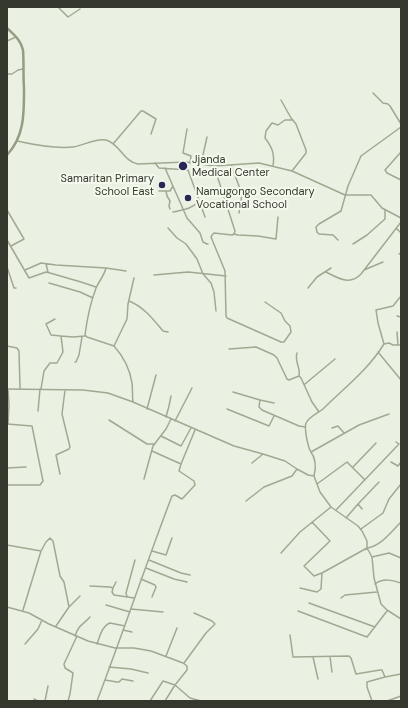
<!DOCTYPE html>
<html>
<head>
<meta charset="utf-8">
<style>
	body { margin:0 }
	#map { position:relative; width:408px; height:708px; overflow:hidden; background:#eaf1e2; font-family:"DM Sans",sans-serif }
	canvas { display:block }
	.frame { position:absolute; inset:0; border:8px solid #35382c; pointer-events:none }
</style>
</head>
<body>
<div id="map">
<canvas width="408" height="708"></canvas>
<div class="frame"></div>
</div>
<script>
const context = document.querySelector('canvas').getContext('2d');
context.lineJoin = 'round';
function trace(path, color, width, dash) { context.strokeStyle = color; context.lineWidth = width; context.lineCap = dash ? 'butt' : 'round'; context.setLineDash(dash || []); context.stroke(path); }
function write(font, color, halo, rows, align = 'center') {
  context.font = font + ' "DM Sans",sans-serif'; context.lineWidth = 4; context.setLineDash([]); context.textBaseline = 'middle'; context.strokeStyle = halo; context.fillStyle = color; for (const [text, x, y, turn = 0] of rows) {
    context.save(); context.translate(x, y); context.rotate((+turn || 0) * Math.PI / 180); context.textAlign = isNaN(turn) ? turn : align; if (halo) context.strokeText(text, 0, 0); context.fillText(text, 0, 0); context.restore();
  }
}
trace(new Path2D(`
	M58,7L68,17L80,9
	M7,41L16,37
	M7,74H12L18,70L23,69
	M373,93L383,103L388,104L390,106L401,124
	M281,100L291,118L296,124L306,150V153L292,171
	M187,129L183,153L191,156L190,163
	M17,141C35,145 55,149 73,147C83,146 94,138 106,140C119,143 124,162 138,164L186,162L214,166L259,163L292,171L345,195H371L382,208L401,218
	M113,144L141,111H143L156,119L151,134
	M401,152L385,170L387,173L401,180
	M155,163L159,168L188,170L205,217
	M201,164L207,137
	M231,165L242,194L239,213
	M214,166L235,231L234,234L232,235L214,233L212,235L211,237L225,271L226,316L227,318L281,342H284L291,332L290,326L285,321L281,313L265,302
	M273,166C275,154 272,147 265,138L266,131L272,123L278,125L285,120H293
	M165,168L187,218L200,233L203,242L207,244H208
	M159,191H170L173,186
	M166,191L167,196L170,201L169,206L170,209
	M7,210L24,239L11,246
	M173,212C183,210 192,209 199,201
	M168,228L177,238L186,244L197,259L203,274L211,283L214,292L216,311
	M396,228L401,233
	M234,234L238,235L258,236L276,239L278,217
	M7,240L29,278L46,272L50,273L81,282L96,287
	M338,240L333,235L319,234L317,232L316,227L319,224L341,211L348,186L361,156L401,127
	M353,244L367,235L385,219V210
	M399,254L401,253
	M46,264L48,272
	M7,267L14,288H16
	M106,268L126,271
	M25,270L41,263L56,265L106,268C104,276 99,281 96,288C90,304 87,319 85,335L87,337L114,346
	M364,270L383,262
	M326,272C338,278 350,286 361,274L401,222
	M154,275L188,272L226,276
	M49,283L80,292L93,298
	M308,288L317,277L331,268
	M129,301C144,307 153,319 163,331L168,332
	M397,316L401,317
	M55,319L46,324L51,335L61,336
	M397,332L398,345
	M384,344L378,323L376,310L393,306L401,296
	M7,346L17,348L19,351L20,388
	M229,349L256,347L274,355L277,358L287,379L289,380L299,376L301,378L312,402L319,412
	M378,352L401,380
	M297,353C294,361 301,368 299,376
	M75,362H76L79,355L82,337
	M305,384L335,359
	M7,389L83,390L108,393L133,402L234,446L263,454L285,461L297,469L308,475L314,476
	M8,389L9,405L8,424
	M41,389L44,371L50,363H57L63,352L61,336L73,337L85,336
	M233,392L260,400L259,407L262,410L299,426L305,427
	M260,400L274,403
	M133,402C132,396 133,390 132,383C130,370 123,356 114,346L127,319L128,304L134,278
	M147,409L156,375
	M227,409L269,426L274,416
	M38,411L40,389
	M389,414L359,425L311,452C316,459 316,468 314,476L320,492L331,507L358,526L362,531L367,541V548L372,557L374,578L381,604L387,610L401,619
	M166,417L169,406L171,396
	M109,420L147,444H155
	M175,421L192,388
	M7,424L32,426L43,481L40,485H7
	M332,428L338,426L344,433
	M161,436L181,446L191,428
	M311,452C308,448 304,428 306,423C309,417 318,413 323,409C344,388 368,370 384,344L389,343L393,345H401
	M391,462L398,466L401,462
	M252,463L263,454
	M181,464L195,430
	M353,467L376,443
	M7,468L26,467
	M60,474L56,455L69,449L70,447L62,414L65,390
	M144,479L153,446L166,429L171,419
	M317,484L347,462L365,480
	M246,501L264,487L292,476L297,469
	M358,504L379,482
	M336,510L399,444L396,442
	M346,518L358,504L362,509
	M312,522L330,541L304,566L314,576L322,573L367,548C381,546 391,532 401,522
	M361,529L383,513L389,499L401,484
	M7,545L41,551
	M152,551L166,555L172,538
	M281,553L300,532L331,507
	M372,557L389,553L401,558
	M149,560L181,573L190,575
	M146,568L174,579L187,582
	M141,579L155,585L156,587L152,597
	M375,584C383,578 392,580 401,583
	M90,586L110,587L113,588L112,592L114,595L134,598
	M113,588L116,582
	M300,588L317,592L321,589L322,573
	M127,597L126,593L135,560
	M341,598L345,595L377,592
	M309,603L375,627
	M106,605L130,612
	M7,607L29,613L49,624L88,641L115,648H134L151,651L183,663L187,666V670L175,685L190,698L201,701
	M131,609L163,612
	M23,610L41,551L46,542L50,538L53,541L60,576L64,582L69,607
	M298,611L367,637L387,611
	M56,626L69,607L80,596
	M123,630L132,632
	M290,635L293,657L349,656L351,658L356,674L380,670H382L385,677L401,674
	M75,636C79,624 83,625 90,617
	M25,644L38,629L42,620
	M97,644C100,636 102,626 110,623L125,626
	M166,656L177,628
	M313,657L318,679
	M330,657L332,672
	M184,663L206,633L215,624L212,621L194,613
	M109,667L131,669L148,673
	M105,680L117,682H119L122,679L133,681
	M34,699L38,701
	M45,701L48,686
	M68,701L70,694L73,673L65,668L64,664L77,636
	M97,701C123,633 146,564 172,496L175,495L182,499L195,485L194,481L179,471L181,464L152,451
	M150,701L163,681L175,685L165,701
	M372,701L367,687V682L385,677
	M387,701L401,696`), '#a1a892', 1.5);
trace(new Path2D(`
	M7,28C14,35 21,40 23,50C24,63 23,75 24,88C24,112 25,136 7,155`), '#949c81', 2.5);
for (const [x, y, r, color] of [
	[183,166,5,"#262755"],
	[162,185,4,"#262755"],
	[188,198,4,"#262755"]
]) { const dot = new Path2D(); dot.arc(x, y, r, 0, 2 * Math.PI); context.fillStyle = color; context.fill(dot); trace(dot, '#f4f9ee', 1.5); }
write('11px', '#35382c', '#f4f9ee', [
	["Jjanda",192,160],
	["Medical Center",192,173],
	["Samaritan Primary",154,179,"right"],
	["School East",154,192,"right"],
	["Namugongo Secondary",196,192],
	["Vocational School",196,205]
], 'left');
</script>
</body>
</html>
